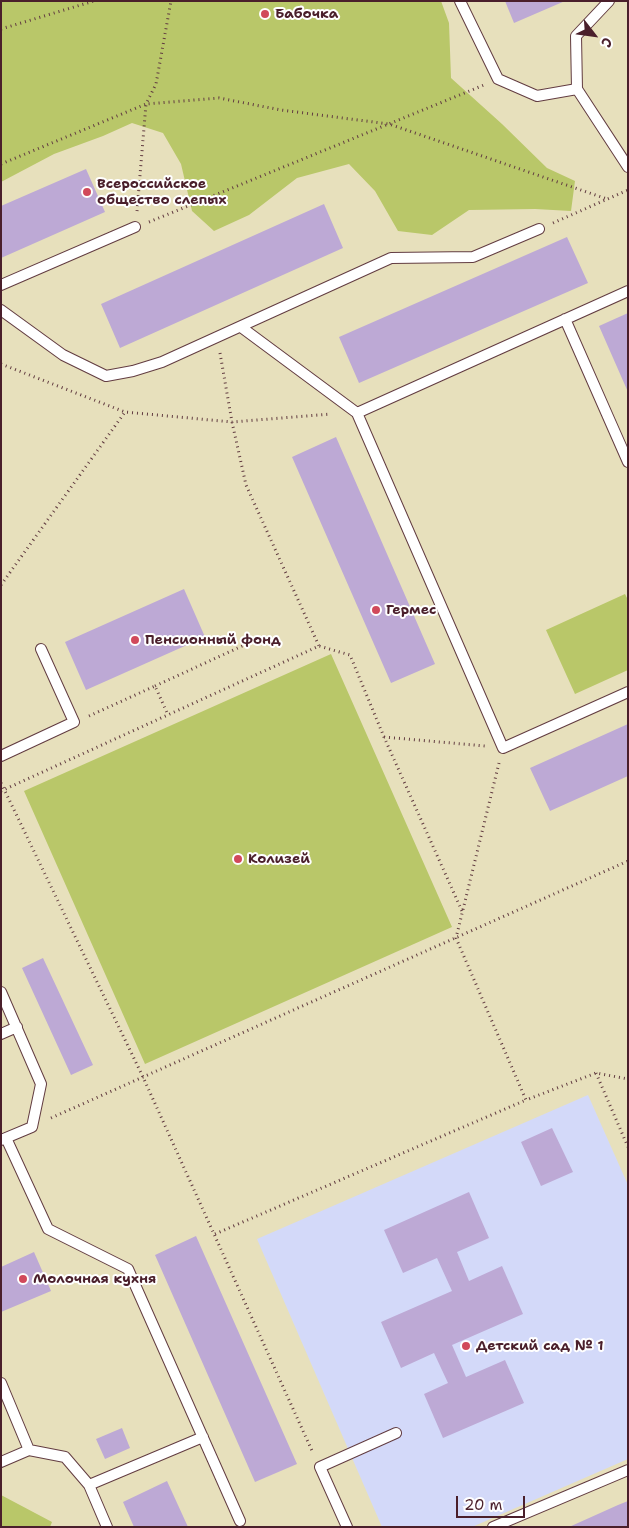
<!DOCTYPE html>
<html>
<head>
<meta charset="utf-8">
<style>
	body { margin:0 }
	#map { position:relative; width:629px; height:1528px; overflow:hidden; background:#e7e0bc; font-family:"Shantell Sans",sans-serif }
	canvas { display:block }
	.frame { position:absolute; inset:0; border:2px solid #4a1f2b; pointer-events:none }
	.north { position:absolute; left:569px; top:10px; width:50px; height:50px; -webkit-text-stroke:4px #fff; paint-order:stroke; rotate:120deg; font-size:14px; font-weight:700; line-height:20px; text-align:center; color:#4a1f2b }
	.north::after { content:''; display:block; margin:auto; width:18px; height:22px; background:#4a1f2b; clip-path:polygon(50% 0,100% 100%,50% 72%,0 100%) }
	.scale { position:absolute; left:456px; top:1496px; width:69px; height:22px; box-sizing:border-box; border:2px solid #4a1f2b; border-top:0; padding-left:6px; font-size:15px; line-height:18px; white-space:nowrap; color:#4a1f2b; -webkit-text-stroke:4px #fff; paint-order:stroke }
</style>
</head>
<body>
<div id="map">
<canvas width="629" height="1528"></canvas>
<div class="frame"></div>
<div class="north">С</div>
<div class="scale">20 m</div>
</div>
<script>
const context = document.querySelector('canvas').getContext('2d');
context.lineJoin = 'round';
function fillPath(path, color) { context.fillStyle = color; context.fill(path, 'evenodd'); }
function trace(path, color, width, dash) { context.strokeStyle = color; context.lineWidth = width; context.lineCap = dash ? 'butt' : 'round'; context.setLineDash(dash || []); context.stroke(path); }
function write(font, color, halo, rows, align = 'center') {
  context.font = font + ' "Shantell Sans",sans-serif'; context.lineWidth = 4; context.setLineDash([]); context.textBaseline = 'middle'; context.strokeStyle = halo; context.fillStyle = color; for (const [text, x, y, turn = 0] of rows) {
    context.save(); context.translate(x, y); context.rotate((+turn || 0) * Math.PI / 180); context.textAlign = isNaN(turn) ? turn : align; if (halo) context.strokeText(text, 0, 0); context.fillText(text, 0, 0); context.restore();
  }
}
fillPath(new Path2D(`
	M588,1095L628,1185V1459L472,1527H382L257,1239Z`), '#d3d9f9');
fillPath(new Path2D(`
	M1,1H441L449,23L451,78L502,124L547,168L575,181L571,211L535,209L469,210L432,235L398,231L375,191L349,164L297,178L249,215L214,231L192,211L181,164L163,133L132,123L103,136L54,154L1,182Z
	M625,594L628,600V670L575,694L546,630Z
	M331,654L452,927L145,1064L24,791Z
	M1,1495L52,1522L50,1527H1Z`), '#b9c769');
fillPath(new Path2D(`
	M505,1H565L514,23Z
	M86,169L105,212L1,258V206Z
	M324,204L343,248L120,348L101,304Z
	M567,237L588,283L359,383L339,337Z
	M628,313V392L599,326Z
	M336,437L435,664L391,683L292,457Z
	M184,589L205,637L86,690L65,642Z
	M628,724V776L550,811L530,768Z
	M43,958L93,1065L71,1075L22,968Z
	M552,1128L573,1172L541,1186L521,1142Z
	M469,1192L489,1238L457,1252L469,1281L502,1266L523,1314L452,1345L466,1377L505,1360L524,1403L443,1438L424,1394L448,1383L434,1353L401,1368L381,1322L452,1291L437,1258L403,1273L384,1230Z
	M196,1236L297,1464L255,1482L155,1255Z
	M34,1252L51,1291L1,1312V1267Z
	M122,1428L130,1448L105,1459L96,1439Z
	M167,1481L188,1527H134L123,1502Z
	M628,1501V1527H569L618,1505Z`), '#bda9d5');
const lane = new Path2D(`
	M460,1L498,79L537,96L577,89L576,36L609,1
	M577,89L628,167
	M1,285L135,227
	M1,310L63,355L106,376L133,371L162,362L391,258L473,257L539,229
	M565,319L628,462
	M241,327L357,413L503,748L628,692
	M357,413L628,291
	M1,756L74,722L41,649
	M1,992L41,1084L32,1127L1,1140
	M1,1034L17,1027
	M6,1138L48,1229L128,1269L240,1521
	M1,1383L29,1450
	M1,1462L29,1450L65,1457L89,1485L107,1527
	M89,1485L203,1437
	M347,1527L320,1467L396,1433
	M493,1527L628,1470`);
trace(lane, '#623c41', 12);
trace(new Path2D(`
	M1,29L94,1
	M1,164L146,104L156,84L171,1
	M137,211L146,104L219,98L281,110L389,124L607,199
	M149,222L484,85
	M553,223L628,190
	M220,353L232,422L246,485L319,646
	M1,364L125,412L232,422L331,414
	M1,585L125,412
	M155,686L264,636
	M89,716L155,686L168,715
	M384,737L485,746
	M499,763L456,938L526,1100L596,1073L628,1079
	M1,783L143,1077L313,1453
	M1,791L319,646L350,655L384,737L462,911
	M596,1073L628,1147
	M51,1118L628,861
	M215,1234L526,1100`), '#623c41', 3, [1, 4]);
trace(lane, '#fff', 10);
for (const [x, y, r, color] of [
	[265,14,5,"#d1495b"],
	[87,192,5,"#d1495b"],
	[376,610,5,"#d1495b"],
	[135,640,5,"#d1495b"],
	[238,859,5,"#d1495b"],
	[23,1279,5,"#d1495b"],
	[466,1346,5,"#d1495b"]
]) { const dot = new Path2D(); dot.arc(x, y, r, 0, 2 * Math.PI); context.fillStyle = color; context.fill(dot); trace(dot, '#fff', 2); }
write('bold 14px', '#4a1f2b', '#fff', [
	["Бабочка",275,14],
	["Всероссийское",97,184],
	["общество слепых",97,200],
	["Гермес",386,610],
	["Пенсионный фонд",145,640],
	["Колизей",248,859],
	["Молочная кухня",33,1279],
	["Детский сад № 1",476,1346]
], 'left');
</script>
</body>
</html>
